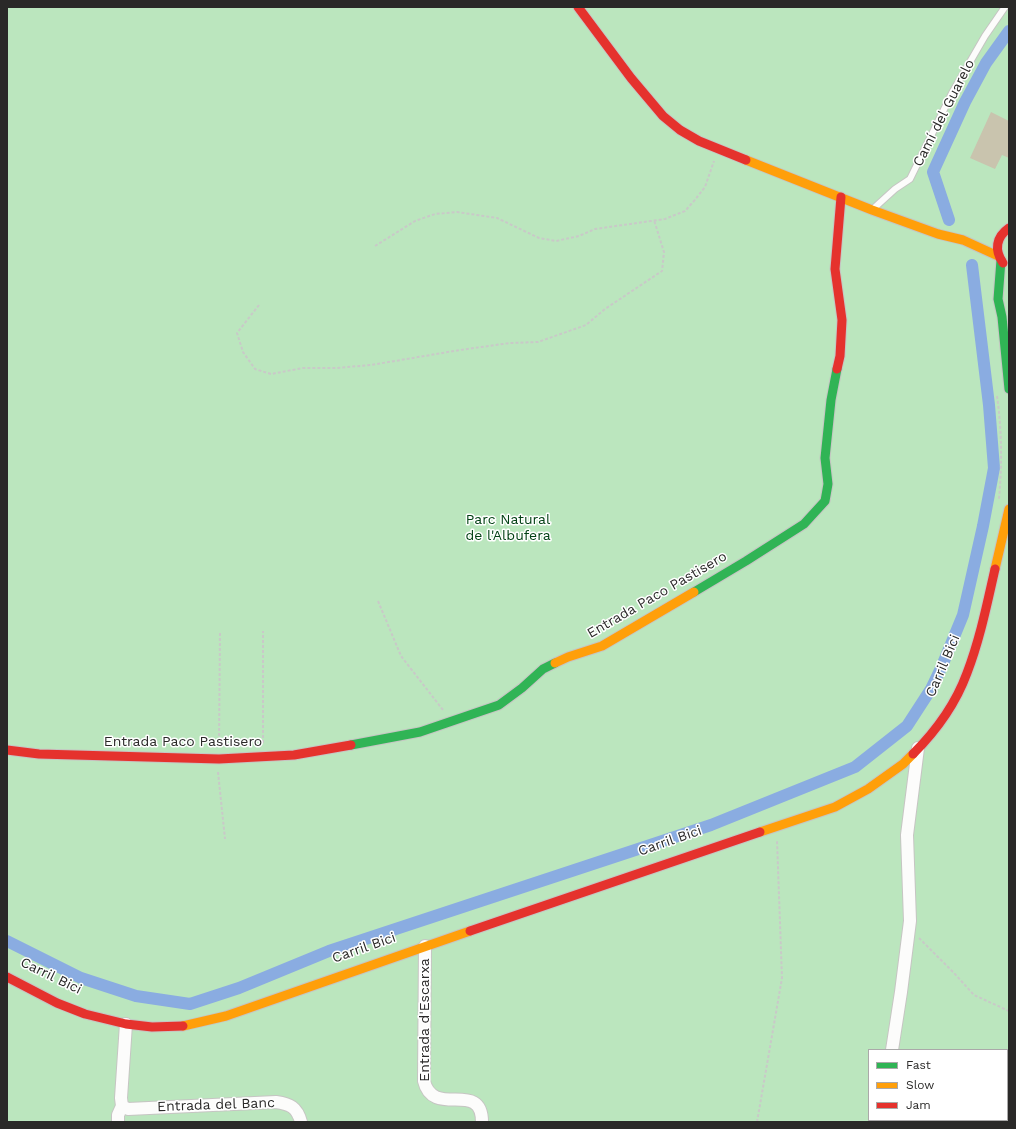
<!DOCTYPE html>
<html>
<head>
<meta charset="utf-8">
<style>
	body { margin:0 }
	#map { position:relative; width:1016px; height:1129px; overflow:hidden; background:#e9e8e5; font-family:"Work Sans",sans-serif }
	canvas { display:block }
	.frame { position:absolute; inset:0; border:8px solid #2a2928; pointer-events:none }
	.legend { position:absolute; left:868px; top:1049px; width:140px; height:72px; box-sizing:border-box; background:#fff; border:1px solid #aaa9a9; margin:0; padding:5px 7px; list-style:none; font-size:12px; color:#2a2928 }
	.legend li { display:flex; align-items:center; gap:8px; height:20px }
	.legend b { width:20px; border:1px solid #aaa9a9 }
</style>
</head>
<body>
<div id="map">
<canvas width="1016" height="1129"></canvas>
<div class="frame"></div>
<ul class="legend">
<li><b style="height:5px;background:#30b455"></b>Fast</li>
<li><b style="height:5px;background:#ff9f0a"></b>Slow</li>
<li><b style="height:5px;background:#e5322d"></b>Jam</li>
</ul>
</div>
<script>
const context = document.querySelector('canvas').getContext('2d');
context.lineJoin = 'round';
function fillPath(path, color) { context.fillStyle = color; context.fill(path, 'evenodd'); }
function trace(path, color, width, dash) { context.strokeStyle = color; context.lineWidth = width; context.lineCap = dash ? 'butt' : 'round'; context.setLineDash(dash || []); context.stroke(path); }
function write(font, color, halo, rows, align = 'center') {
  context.font = font + ' "Work Sans",sans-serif'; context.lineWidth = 3; context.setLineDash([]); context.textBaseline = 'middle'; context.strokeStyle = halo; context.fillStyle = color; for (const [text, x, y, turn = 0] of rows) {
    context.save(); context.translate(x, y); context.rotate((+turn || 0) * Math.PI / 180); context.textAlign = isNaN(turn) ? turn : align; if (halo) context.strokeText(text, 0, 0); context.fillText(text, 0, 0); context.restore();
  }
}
fillPath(new Path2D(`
	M7,7H1009V1122H7ZM869,1050H1007V1120H869Z`), '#bbe6be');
trace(new Path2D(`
	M949,220L933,172L965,102L986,63L1009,31
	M7,941L81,978L136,996L190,1004L239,988L329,951L711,825L855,767L907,726L931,689L942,666L963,615L983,526L994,468L989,405L972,265`), '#8aace1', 12);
fillPath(new Path2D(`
	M991,112L1009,121V158L1002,155L995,169L970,158Z`), '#c9c4ae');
const lane = new Path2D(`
	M873,209L895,189L910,179L952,93L985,36L1005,7`);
const street = new Path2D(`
	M425,946L424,1081C433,1119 482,1079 482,1122
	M126,1024L121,1098L122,1106L128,1109L276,1102C290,1104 297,1107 301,1122
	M892,1050L901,992L910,921L907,835L918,748
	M118,1122V1115L122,1106
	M877,1122V1120`);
const fast = new Path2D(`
	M1001,260L998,299L1002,317L1009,389
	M694,592L746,561L804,524L825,501L828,484L825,458L831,400L837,369
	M351,745L420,732L499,705L522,688L543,669L555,663`);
const slow = new Path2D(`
	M746,160L872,210L938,234L963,240L998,256
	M995,569L1009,509
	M555,663L568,657L602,646L694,592
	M760,832L835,807L868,789L903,764L913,754
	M183,1026L226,1016L470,931`);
const jam = new Path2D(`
	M578,7L631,78L663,116L680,130L699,141L746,160
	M1003,263C994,250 996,237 1009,228
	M837,369L840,356L842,320L835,269L841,197
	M7,750L39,754L219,759L294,755L351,745
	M913,754C936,731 956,703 967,673C980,639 987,604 995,569
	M470,931L760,832
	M7,977L57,1003L85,1014L126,1024L152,1027L183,1026`);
trace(lane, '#c6c5c3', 8);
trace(street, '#c6c5c3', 14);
trace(fast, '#c6c5c3', 11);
trace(slow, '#c6c5c3', 11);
trace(jam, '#c6c5c3', 11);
trace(new Path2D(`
	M375,246L415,221L435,214L457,212L497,218L539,238L556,241L579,236L595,229L665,219L685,211L694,201L705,187L714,161
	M259,305L237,333L243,352L255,369L271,374L303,368H336L371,365L460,350L510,343L538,342L586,325L605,309L662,271L664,252L654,220
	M997,396C1002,431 1002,465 999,499
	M378,601L401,656L443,710
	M263,743V631
	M219,746L220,632
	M218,772L225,839
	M919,938L954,973L974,995L1009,1011
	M757,1122L782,978L777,840`), '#c9c9c8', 2, [3, 2]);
trace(lane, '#fcfcfb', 6);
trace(street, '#fcfcfb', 12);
trace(fast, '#30b455', 9);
trace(slow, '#ff9f0a', 9);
trace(jam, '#e5322d', 9);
write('14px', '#2a2928', '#fff', [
	["Camí del Guarelo",944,113,-63],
	["Entrada Paco Pastisero",657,595,-30],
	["Carril Bici",943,666,-67],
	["Entrada Paco Pastisero",183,742],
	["Carril Bici",670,841,-19],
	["Carril Bici",364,948,-19],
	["Carril Bici",51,976,26],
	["Entrada d'Escarxa",425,1020,-90],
	["Entrada del Banc",216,1105,-2]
]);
write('14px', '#024114', '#fff', [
	["Parc Natural",508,520],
	["de l'Albufera",508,536]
]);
</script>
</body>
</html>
